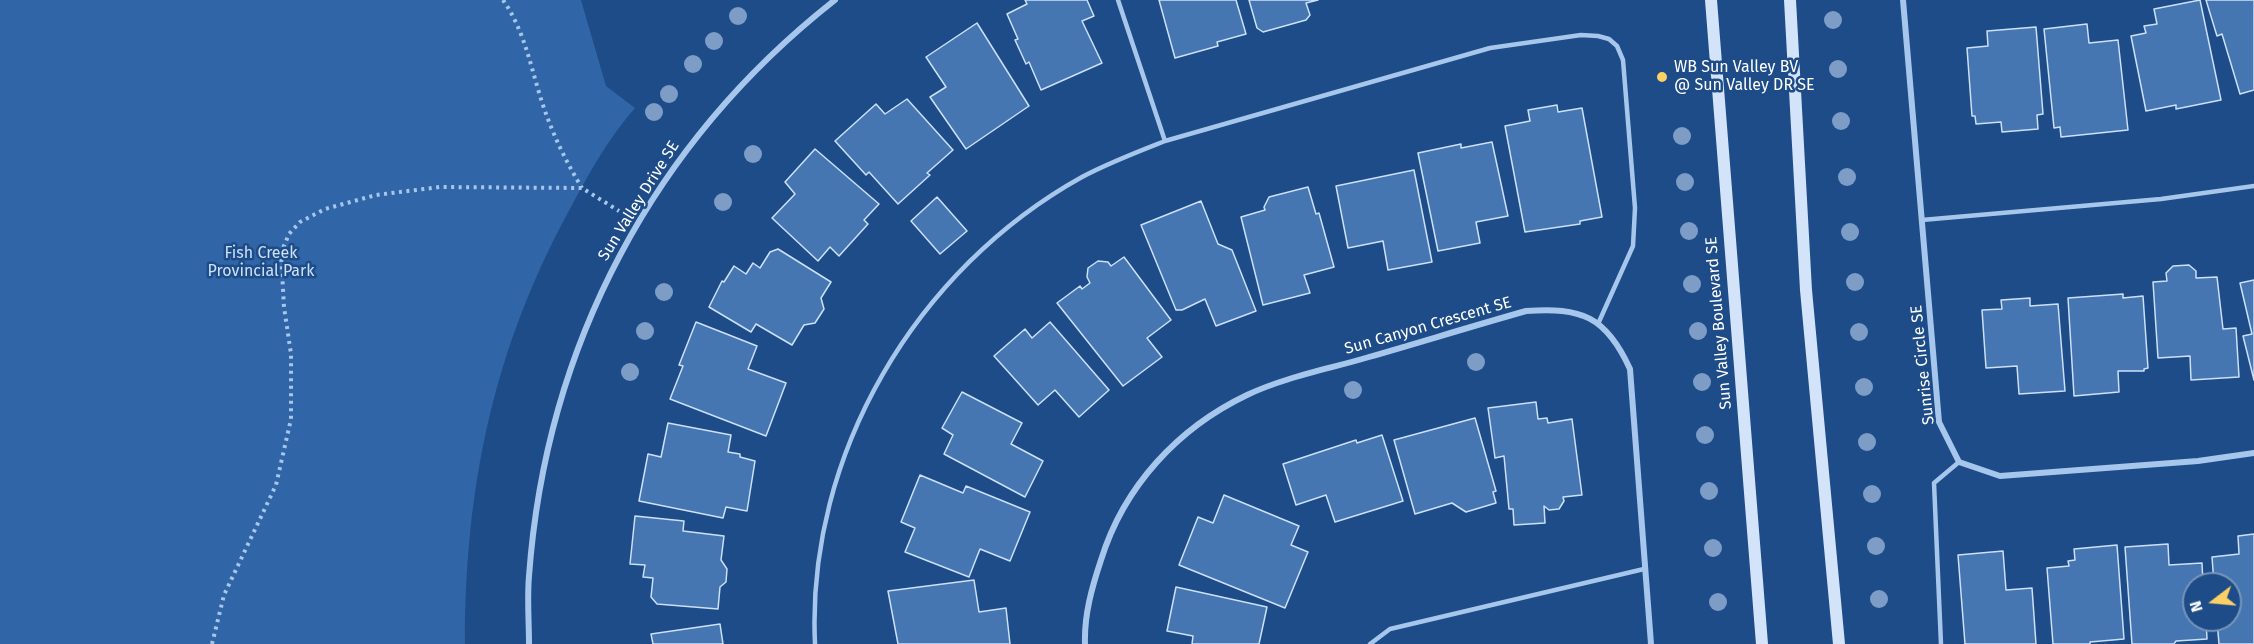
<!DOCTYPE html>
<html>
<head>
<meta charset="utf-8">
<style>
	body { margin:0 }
	#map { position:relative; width:2254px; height:644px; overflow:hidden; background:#1d4c89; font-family:"Fira Sans",sans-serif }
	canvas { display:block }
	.north { position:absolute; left:2182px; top:572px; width:60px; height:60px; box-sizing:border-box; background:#1d4c89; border:2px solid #7794b8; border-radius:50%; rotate:254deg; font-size:16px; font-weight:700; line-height:24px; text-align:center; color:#fff }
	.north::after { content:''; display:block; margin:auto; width:21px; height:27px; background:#fcd065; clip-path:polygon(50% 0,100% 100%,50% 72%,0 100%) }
</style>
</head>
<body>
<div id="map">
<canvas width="2254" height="644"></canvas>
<div class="north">N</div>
</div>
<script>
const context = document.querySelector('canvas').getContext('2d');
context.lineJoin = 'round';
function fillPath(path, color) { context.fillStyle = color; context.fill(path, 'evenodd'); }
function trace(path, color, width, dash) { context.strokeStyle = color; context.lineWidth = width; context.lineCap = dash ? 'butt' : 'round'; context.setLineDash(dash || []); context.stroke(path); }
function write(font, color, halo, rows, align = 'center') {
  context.font = font + ' "Fira Sans",sans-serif'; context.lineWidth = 5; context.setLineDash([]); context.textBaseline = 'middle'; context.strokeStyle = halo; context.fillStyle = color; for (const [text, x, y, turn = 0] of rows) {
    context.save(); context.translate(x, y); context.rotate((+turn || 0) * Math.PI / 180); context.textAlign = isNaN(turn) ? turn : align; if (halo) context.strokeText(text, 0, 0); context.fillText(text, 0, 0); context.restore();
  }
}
fillPath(new Path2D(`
	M0,0H581L606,86L635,108C610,136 589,173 571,207C494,347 465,485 465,644H0Z`), '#3066a7');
const building = new Path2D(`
	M1025,0H1087L1094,16L1082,21L1102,63L1041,90L1029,62L1026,64L1015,40L1018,39L1007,14L1027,4Z
	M1159,0H1236L1246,34L1217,42L1218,46L1175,58Z
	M1249,0H1318L1306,3L1310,15L1306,20L1263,32L1257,28Z
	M2200,0L2221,100L2176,109V105L2146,111L2131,36L2146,33L2144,26L2157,24L2154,9Z
	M2206,0H2254V90L2240,94L2222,34L2217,36Z
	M977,23L1029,106L966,149L930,97L946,87L926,57Z
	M2087,24L2089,43L2118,40L2128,130L2061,137L2060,127L2054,128L2044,29Z
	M2036,27L2043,114L2037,115L2038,129L2002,132L2001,122L1976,124L1975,116H1972L1967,48L1988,46L1987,31Z
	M907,99L953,150L927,173L930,175L898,204L869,172L866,175L835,141L876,104L885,114Z
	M1557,105L1558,112L1582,108L1602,217L1580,221V224L1525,232L1505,126L1530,121L1528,110Z
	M1492,142L1508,216L1476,222L1480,243L1438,251L1418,153L1461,144V148Z
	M815,149L879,204L864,220L868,224L839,256L830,247L818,261L772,218L795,194L785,182Z
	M1414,170L1432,262L1388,270L1383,241L1348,248L1336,186Z
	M1308,187L1316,214L1319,213L1334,267L1304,275L1310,293L1263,305L1241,217L1265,210L1264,207L1269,197Z
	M937,197L967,231L940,254L911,221Z
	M1201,201L1218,244L1232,250L1256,311L1216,326L1205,299L1182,310H1176L1141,225Z
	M778,249L831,282L821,298L824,309L815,323L804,325L792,345L756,324L751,332L709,307L722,281L724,282L734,266L746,274L753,263L760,268L770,252Z
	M1124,257L1171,320L1147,338L1162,357L1123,386L1057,303L1080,286L1082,289L1090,283L1087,277L1088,268L1098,261L1108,262L1111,266Z
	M2189,265L2196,271V278L2217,277L2223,329L2236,328L2239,377L2191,380L2190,356L2158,358L2153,282L2167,281L2166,273L2173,266Z
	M2254,280V380L2243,336L2252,334L2240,283Z
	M2123,294V298L2143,296L2148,368L2144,369V371H2118L2119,392L2074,396L2068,298Z
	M2030,298V306L2058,304L2065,391L2019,394L2017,366L1986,368L1982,310L2002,309L2001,300Z
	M696,322L757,346L748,369L786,383L766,436L670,399L683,366L679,365Z
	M1050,322L1109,390L1079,417L1055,390L1038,405L994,356L1025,329L1032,338Z
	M962,392L1022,423L1011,444L1043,461L1025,497L944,454L953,435L942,428Z
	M1536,402L1538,419L1547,418L1548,423L1572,419L1582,495L1563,497L1564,501L1559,509L1549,510L1544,506L1545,523L1514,525L1513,509H1509L1504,456L1495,458L1488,408Z
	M1475,418L1496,491L1493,492L1496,503L1466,512L1452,503L1415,514L1394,440Z
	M668,423L731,435L728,452L740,454V457L755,461L747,511L726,507L723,518L639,501L648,454L661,457Z
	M1382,435L1403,501L1335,522L1326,495L1296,505L1283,464L1356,440L1357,443Z
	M920,475L963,493L966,486L1030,512L1010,561L980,549L969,577L905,552L915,528L901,522Z
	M1224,495L1299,526L1291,545L1308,552L1285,608L1179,565L1198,517L1213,523Z
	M635,516L684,521L683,531L724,536L721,560L727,569L726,582L720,587L718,609L657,604L651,597L653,578L643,577L645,565L630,564Z
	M2254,534V644H2219L2217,620H2230V584H2214L2212,557L2239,554L2238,536Z
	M2168,544L2169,565L2202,563L2203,584H2194V620H2206L2207,639L2176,641L2174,644H2132L2125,547Z
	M2117,545L2124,639L2090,642V644H2053L2047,568L2069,566L2068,561L2075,560L2074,549Z
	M2003,551L2006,590L2032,588L2036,644H1965L1958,555Z
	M974,580L979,612L1006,608L1010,644H898L888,591Z
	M1176,587L1267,607L1259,644H1192L1193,636L1167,631Z
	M720,624L723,644H653L651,634Z`);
fillPath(building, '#4576b2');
trace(building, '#cce0f9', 1.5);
trace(new Path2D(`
	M503,0C524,30 530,64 541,99C551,131 565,160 582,188
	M212,644L224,595L276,485L291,419V354L284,307L281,253L289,234L300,222L325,209L376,195L440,187L582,188L619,211`), '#a7c6ec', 4, [3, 4.5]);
trace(new Path2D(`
	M1118,0L1165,141
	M1922,220L2161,199L2254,186
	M815,644C806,455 916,269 1082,177C1108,163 1137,152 1165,141L1490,48L1581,35L1598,36L1609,39L1617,46L1623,60L1635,208L1633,246L1598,324
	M1370,644L1390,629L1644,569
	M1941,644L1934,483L1959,462`), '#a7c6ec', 4.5);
trace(new Path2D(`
	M1903,0L1939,422L1959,462L2000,476L2198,461L2254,453
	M529,644C529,621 527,598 529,576C546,345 653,143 835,0
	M1085,644C1084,615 1092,587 1101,560C1124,486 1178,428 1247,395C1285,377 1329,369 1369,357C1421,342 1473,326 1526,311C1581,307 1606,316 1630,369L1651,644`), '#a7c6ec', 6);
trace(new Path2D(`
	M1711,0L1762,644
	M1790,0L1806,290L1839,644`), '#d3e3f9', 12);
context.fillStyle = '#7d9dc7';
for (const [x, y] of [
	[738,16],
	[1833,20],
	[714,41],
	[693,64],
	[1838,69],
	[669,94],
	[654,112],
	[1841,121],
	[1682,136],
	[753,154],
	[1847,177],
	[1685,182],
	[723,202],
	[1689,231],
	[1850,232],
	[1855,282],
	[1692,284],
	[664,292],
	[645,331],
	[1698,331],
	[1859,332],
	[1476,362],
	[630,372],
	[1702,382],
	[1864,387],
	[1353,390],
	[1705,435],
	[1867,442],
	[1709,491],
	[1872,494],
	[1876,546],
	[1713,548],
	[1879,599],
	[1718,602]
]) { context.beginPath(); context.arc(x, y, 9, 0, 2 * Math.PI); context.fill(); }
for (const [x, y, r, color] of [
	[1662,77,6,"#fcd065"]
]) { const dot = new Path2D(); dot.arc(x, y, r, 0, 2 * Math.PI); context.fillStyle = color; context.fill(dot); trace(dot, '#1d4c89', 2); }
write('16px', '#fff', '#1d4c89', [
	["WB Sun Valley BV",1674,68],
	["@ Sun Valley DR SE",1674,86]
], 'left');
write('16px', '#fff', '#1d4c89', [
	["Sun Valley Drive SE",639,201,-58],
	["Sun Valley Boulevard SE",1719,323,-95],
	["Sun Canyon Crescent SE",1428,326,-16],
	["Sunrise Circle SE",1923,365,-96]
]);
write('16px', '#cce0f9', '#1d4c89', [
	["Fish Creek",261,254],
	["Provincial Park",261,272]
]);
</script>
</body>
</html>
